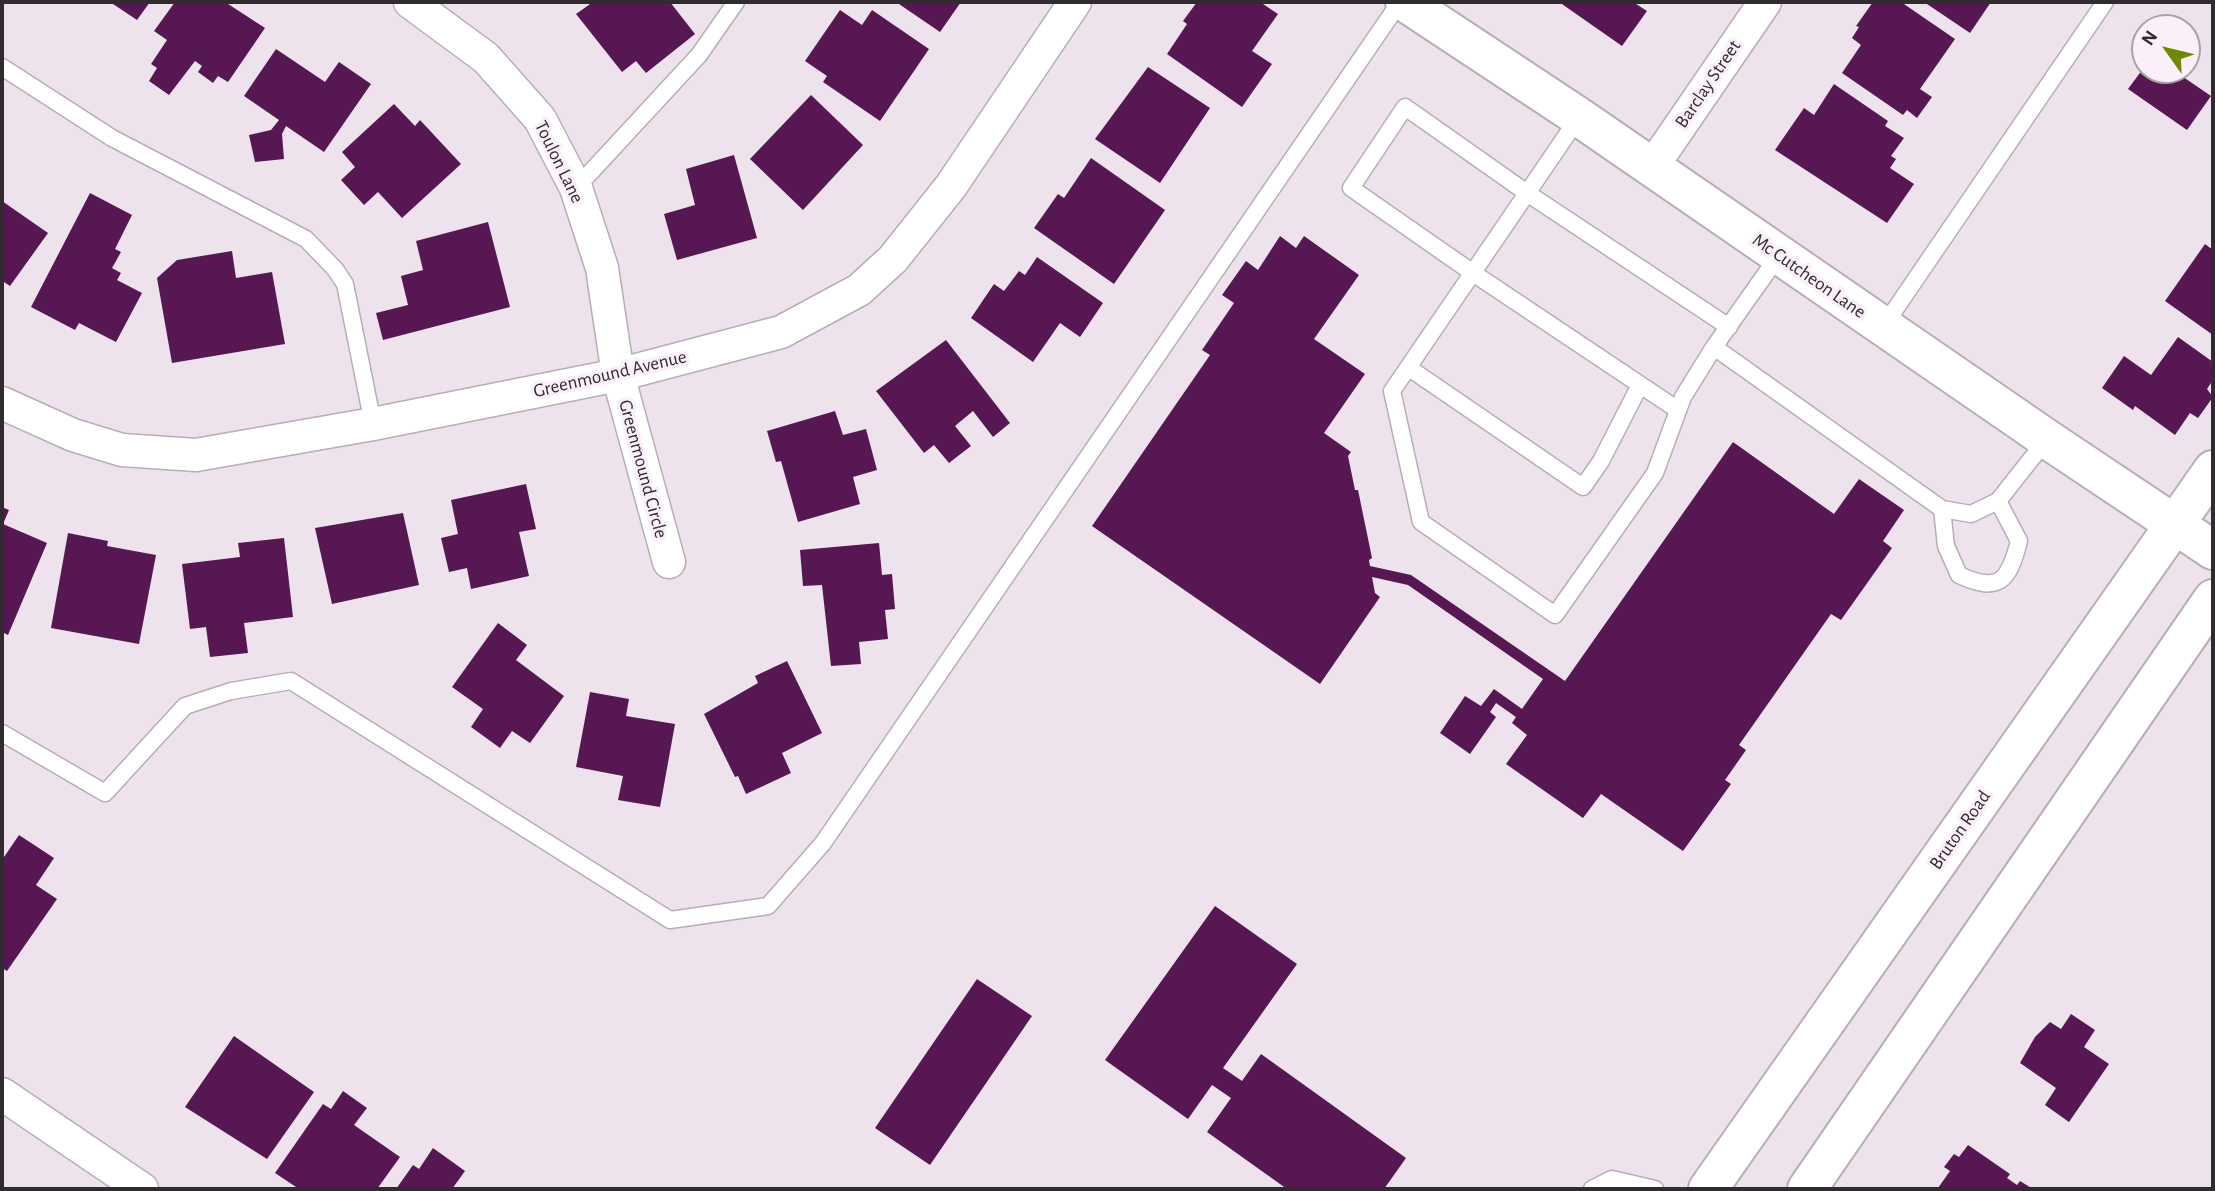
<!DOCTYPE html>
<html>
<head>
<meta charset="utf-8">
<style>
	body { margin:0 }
	#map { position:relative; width:2215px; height:1191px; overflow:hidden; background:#eee3ec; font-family:"Alegreya Sans",sans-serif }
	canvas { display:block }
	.frame { position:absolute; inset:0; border:4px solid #2f2b2f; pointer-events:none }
	.north { position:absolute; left:2131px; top:14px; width:70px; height:70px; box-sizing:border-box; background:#fbf0fa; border:2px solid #a9a1a9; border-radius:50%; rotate:304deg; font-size:19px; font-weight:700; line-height:28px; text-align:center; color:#2f2b2f }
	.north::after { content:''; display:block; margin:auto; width:24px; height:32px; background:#6f8a02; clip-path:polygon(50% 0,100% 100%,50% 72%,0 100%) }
</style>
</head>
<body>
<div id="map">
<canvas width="2215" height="1191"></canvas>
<div class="frame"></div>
<div class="north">N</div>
</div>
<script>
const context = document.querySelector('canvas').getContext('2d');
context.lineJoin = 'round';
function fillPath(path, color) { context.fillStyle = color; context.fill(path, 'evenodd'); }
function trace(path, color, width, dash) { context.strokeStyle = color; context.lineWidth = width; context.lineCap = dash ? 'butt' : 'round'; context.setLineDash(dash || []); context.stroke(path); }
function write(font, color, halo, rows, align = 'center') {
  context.font = font + ' "Alegreya Sans",sans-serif'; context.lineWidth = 7; context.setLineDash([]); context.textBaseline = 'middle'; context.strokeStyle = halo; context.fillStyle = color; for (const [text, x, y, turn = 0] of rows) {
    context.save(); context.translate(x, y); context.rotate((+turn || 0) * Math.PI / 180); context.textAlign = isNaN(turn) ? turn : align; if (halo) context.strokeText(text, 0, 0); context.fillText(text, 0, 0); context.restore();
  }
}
fillPath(new Path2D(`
	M110,2H150L137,20Z
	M175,2H225L265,28L228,82L218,76L213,83L198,72L202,66L195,61L169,95L149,81L157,68L151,64L167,40L154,31Z
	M593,2H670L695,34L646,73L636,61L622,72L576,14Z
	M896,2H961L940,32Z
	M1197,2H1260L1278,14L1252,51L1272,64L1242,107L1167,54L1187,24L1183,21Z
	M1559,2H1633L1647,11L1622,46Z
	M1873,2H1901L1955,39L1920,89L1932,97L1917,118L1907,110L1903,115L1842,73L1861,45L1852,38L1859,27L1856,26Z
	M1924,2H1991L1970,33Z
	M840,10L862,25L872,10L929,49L880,121L823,82L827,76L805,61Z
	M276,49L325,82L339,62L371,84L324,152L286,126L282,134L284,159L255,162L249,135L271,130L279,120L244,96Z
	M2145,66V70H2173L2211,96L2187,130L2128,89Z
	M1148,67L1210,108L1160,183L1095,139Z
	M1834,84L1888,121L1885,126L1904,138L1891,156L1896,159L1890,168L1914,184L1887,223L1775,150L1804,108L1814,115Z
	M811,95L863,145L803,210L750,159Z
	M394,104L415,126L420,120L461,164L402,218L378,192L364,205L341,180L355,167L342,152Z
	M734,155L757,238L677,260L664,214L695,205L686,169Z
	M1091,158L1165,210L1114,284L1034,228L1058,194L1064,198Z
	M90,193L132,215L115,249L121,252L112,268L121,273L117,280L142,293L116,342L79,323L75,330L31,307Z
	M2,201L48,233L10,286L4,282L2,286Z
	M488,222L510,307L383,340L376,313L408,305L401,276L423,270L416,241Z
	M1280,236L1296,248L1304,236L1359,275L1314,339L1365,374L1324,433L1351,452L1348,456L1355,490H1358L1372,558L1369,560L1370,566L1411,575L1565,681L1733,442L1834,514L1859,479L1904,510L1883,541L1892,548L1841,620L1831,614L1739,745L1746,750L1725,780L1731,784L1683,851L1601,794L1583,818L1506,764L1527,735L1512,723L1516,717L1496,703L1490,712L1496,717L1470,754L1440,733L1465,696L1481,706L1494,689L1522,709L1543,679L1408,585L1372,577L1375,593L1380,597L1320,684L1092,526L1210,355L1202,350L1234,303L1222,295L1246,261L1258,270Z
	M2205,244L2213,250V335L2165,301Z
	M232,251L236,278L272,272L285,344L172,363L157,278L177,260Z
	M1037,257L1103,303L1080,337L1060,323L1033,362L971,318L994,284L1004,291L1019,271L1025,275Z
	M2178,337L2213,362V380L2207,389L2213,397L2198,418L2190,413L2175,435L2135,406L2133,410L2102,388L2124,356L2151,375Z
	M946,340L1010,423L993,437L973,411L955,426L971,446L949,463L934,445L924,453L876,391Z
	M835,411L843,435L866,429L877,470L853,477L860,504L798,522L781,461L776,462L767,431Z
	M526,484L536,529L519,532L529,576L471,589L467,568L449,572L441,538L458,534L451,500Z
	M2,507L9,510L3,524L47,543L8,635L2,632Z
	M403,513L419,585L332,604L315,528Z
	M68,533L108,541L107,546L156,555L139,644L51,628Z
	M284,538L293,617L244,623L248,653L210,657L206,627L190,629L182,564L240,557L238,543Z
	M879,543L882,575L892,574L895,609L885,610L888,639L859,642L861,664L831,666L822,585L803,586L800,550Z
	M498,623L527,645L516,660L564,696L530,743L512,731L500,748L471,727L483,709L452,687Z
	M787,661L822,733L782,753L791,773L746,794L738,776L735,777L704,714L758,683L755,676Z
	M590,692L629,699L626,716L675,724L660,807L618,800L623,776L576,767Z
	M19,835L54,858L36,885L57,899L7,971L2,968V860Z
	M1215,906L1297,964L1223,1068L1242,1081L1261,1054L1406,1158L1384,1189H1287L1207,1132L1231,1098L1212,1085L1188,1119L1105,1060Z
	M977,979L1032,1016L930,1165L875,1128Z
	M2071,1014L2095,1030L2084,1047L2109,1064L2069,1122L2045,1105L2056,1088L2020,1063L2035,1037L2050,1022L2061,1029Z
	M234,1036L314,1092L267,1159L185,1107Z
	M343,1091L367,1108L354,1125L400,1157L377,1189H299L275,1173L323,1104L331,1109Z
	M1968,1145L2010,1174L2007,1178L2017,1185L2020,1181L2033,1189L1938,1188L1950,1171L1944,1167L1954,1154L1959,1157Z
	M433,1148L465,1171L452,1189H396L413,1165L419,1169Z`), '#571752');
const lane = new Path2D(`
	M2,67L112,138L306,239L335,269L345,284L373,424
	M1579,117L1392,391L1421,522L1555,615L1655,473L1683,397L1714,347L1779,255
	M576,188L699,55L736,2
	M1883,327L2105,2
	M1714,347L1942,509L1971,514L1998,501L2047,439
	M1409,368L1583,487L1601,461L1640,385
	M1678,410L1473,273L1351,188L1405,107L1527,193L1729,327
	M1942,509L1946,546L1959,575C2000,594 2009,580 2019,541L1998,501
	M2,733L105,793L185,706L231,691L291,681L670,920L768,906L823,843L1400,2
	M1592,1189L1612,1179L1655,1189`);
const street = new Path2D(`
	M410,2L486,58L540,119L576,188L602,268L618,375L669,562
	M1652,167L1765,2
	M2,403L73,435L122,450L196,455L373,424L618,375L781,332L859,290L893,259L951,186L1075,2
	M2,1094L142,1189`);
const secondary = new Path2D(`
	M1405,2L1579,117L2047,439L2213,550
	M1708,1189L2213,470
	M1807,1189L2213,599`);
trace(lane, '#b8adb6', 19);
trace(street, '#b8adb6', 35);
trace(secondary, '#b8adb6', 42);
trace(lane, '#fff', 16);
trace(street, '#fff', 32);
trace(secondary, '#fff', 38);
write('19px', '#2f2b2f', '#fbf0fa', [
	["Barclay Street",1708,84,-56],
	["Toulon Lane",559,162,64],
	["Mc Cutcheon Lane",1809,276,35],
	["Greenmound Avenue",610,374,-13],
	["Greenmound Circle",643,469,75],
	["Bruton Road",1960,830,-55]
]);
</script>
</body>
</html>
